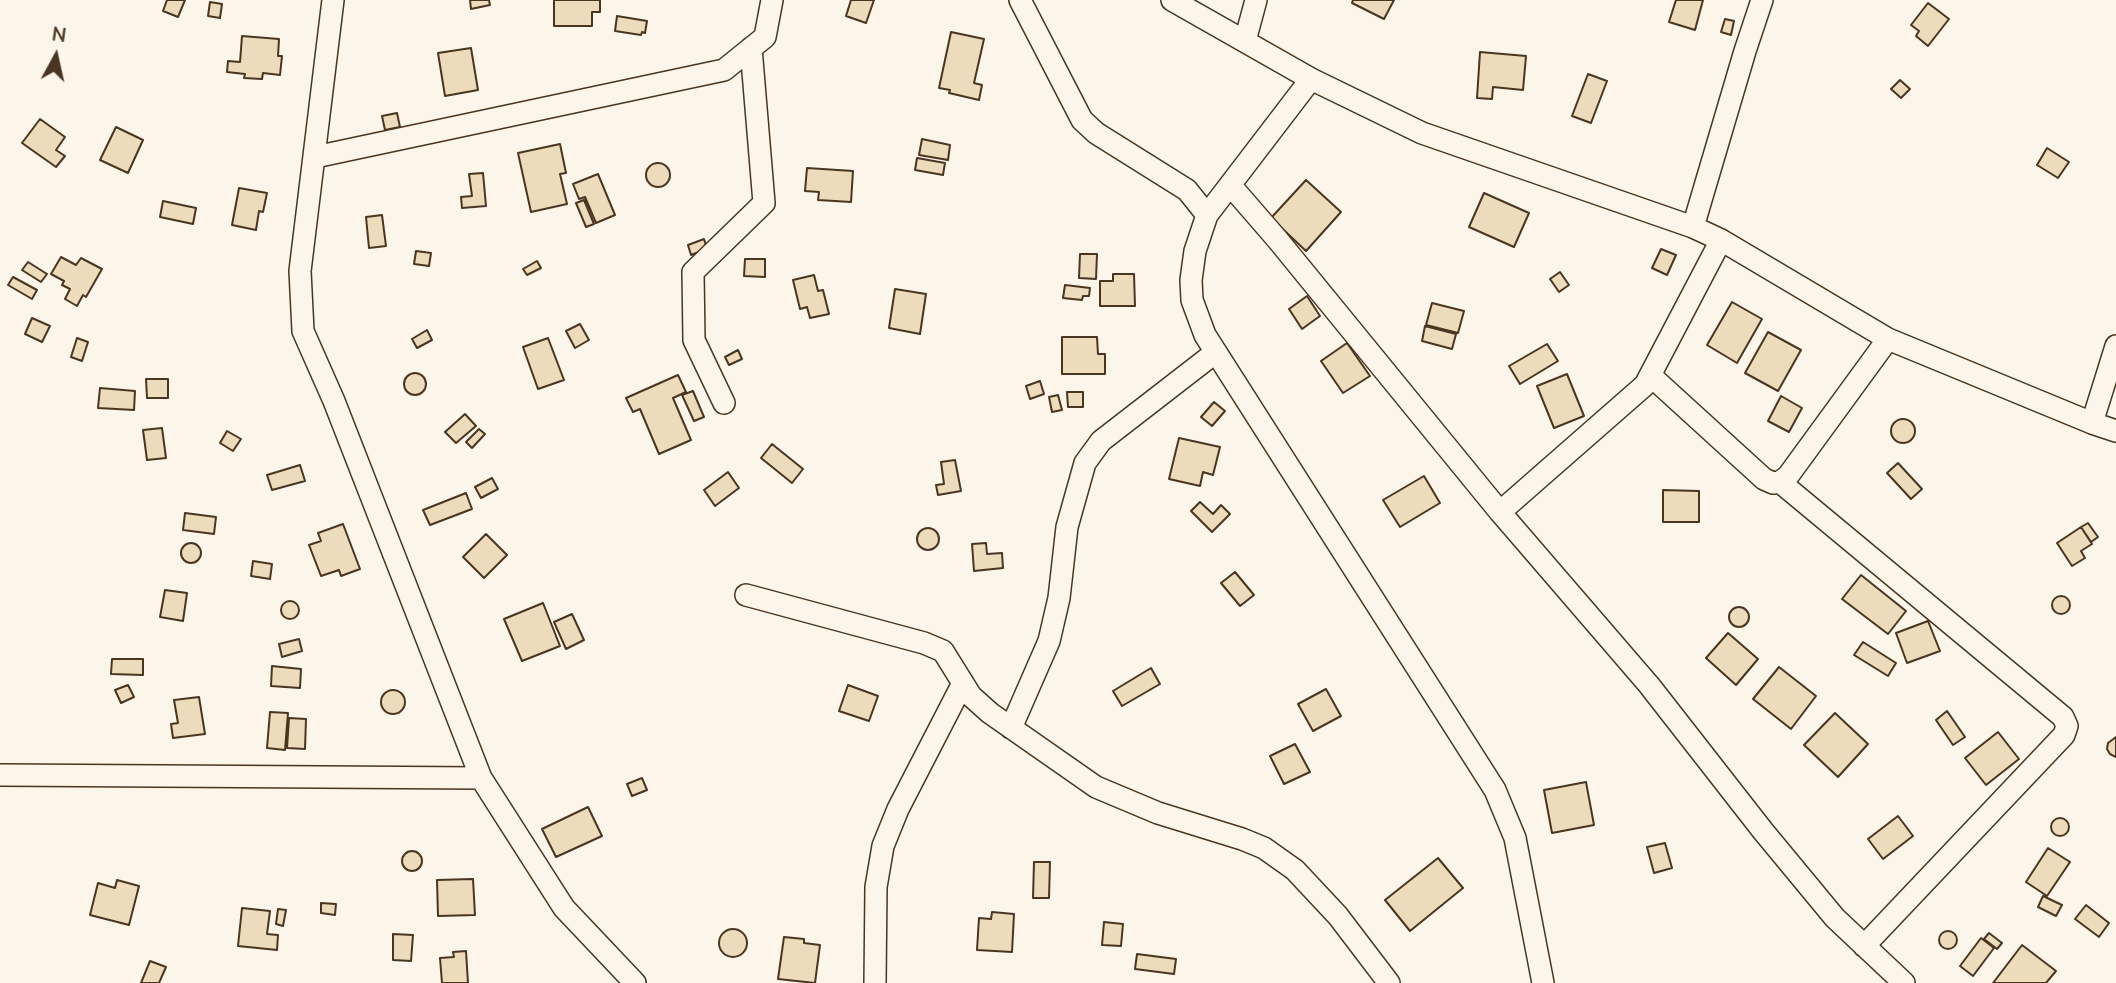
<!DOCTYPE html>
<html>
<head>
<meta charset="utf-8">
<style>
	body { margin:0 }
	#map { position:relative; width:2116px; height:983px; overflow:hidden; background:#fbf6e9; font-family:"Nunito Sans",sans-serif }
	canvas { display:block }
	.north { position:absolute; left:21px; top:21px; width:70px; height:70px; -webkit-text-stroke:5px #fbf6e9; paint-order:stroke; rotate:8deg; font-size:19px; font-weight:700; line-height:28px; text-align:center; color:#4a3520 }
	.north::after { content:''; display:block; margin:auto; width:24px; height:32px; background:#4a3520; clip-path:polygon(50% 0,100% 100%,50% 72%,0 100%) }
</style>
</head>
<body>
<div id="map">
<canvas width="2116" height="983"></canvas>
<div class="north">N</div>
</div>
<script>
const context = document.querySelector('canvas').getContext('2d');
context.lineJoin = 'round';
function fillPath(path, color) { context.fillStyle = color; context.fill(path, 'evenodd'); }
function trace(path, color, width, dash) { context.strokeStyle = color; context.lineWidth = width; context.lineCap = dash ? 'butt' : 'round'; context.setLineDash(dash || []); context.stroke(path); }
const building = new Path2D(`
	M167,0H185L178,17L163,11Z
	M470,0H489L490,5L471,9Z
	M554,0H600V12H592V26H554Z
	M851,0H874L866,23L846,16Z
	M1353,0H1394L1384,19L1352,3Z
	M1676,0H1703L1695,30L1669,22Z
	M210,2L222,4L220,18L208,16Z
	M1928,3L1949,19L1928,46L1916,36L1919,31L1911,25Z
	M617,16L647,21L645,33L642,32L641,35L615,31Z
	M1725,19L1734,21L1731,35L1721,32Z
	M951,32L984,39L974,83L982,85L979,100L949,93L950,90L939,88Z
	M242,36L279,39L278,56H282L280,75L263,73L262,79L244,78L245,74L227,72L228,61L240,62Z
	M471,48L478,90L445,96L438,53Z
	M1480,52L1526,56L1523,90L1493,87L1492,99L1477,98Z
	M1588,74L1607,81L1591,123L1572,116Z
	M1900,80L1910,89L1901,98L1891,89Z
	M397,113L400,127L385,130L382,116Z
	M40,119L65,137L56,150L65,156L56,167L22,143Z
	M116,127L143,140L128,173L100,160Z
	M922,139L950,145L948,160L919,155Z
	M560,144L566,173L560,174L567,204L531,212L518,153Z
	M2047,148L2069,162L2058,178L2037,165Z
	M917,158L945,163L943,175L915,170Z
	M646 175a12 12 0 1 1 24 0a12 12 0 1 1-24 0Z
	M807,168L853,171L851,202L818,200L819,192L805,191Z
	M483,173L486,206L462,208L461,197L472,196L469,174Z
	M598,174L615,215L596,223L585,197L579,199L573,184Z
	M1306,180L1341,212L1306,251L1271,218Z
	M239,188L267,193L263,212L259,211L256,230L232,225Z
	M1484,193L1529,213L1514,247L1469,227Z
	M584,200L594,224L586,227L576,203Z
	M163,201L196,208L193,224L160,217Z
	M382,215L386,246L369,248L366,217Z
	M704,239L707,249L691,255L688,245Z
	M1661,249L1676,255L1667,275L1652,268Z
	M416,251L431,253L429,266L414,264Z
	M1080,254H1097L1096,279L1079,278Z
	M61,257L76,265L81,258L102,269L86,297L83,295L77,306L65,299L70,289L62,285L64,281L51,274Z
	M745,259H765V277L744,276Z
	M537,261L541,268L527,275L523,269Z
	M28,262L47,274L41,282L22,270Z
	M1560,272L1569,285L1559,292L1550,279Z
	M1113,274H1134L1135,306H1100V281H1113Z
	M814,275L818,291L823,290L829,314L810,318L807,307L800,309L793,280Z
	M13,277L37,290L32,299L8,285Z
	M1065,285L1090,288L1089,296H1083L1082,300L1063,298Z
	M895,289L926,294L920,334L889,328Z
	M1307,296L1320,316L1302,329L1289,309Z
	M1732,302L1762,319L1737,363L1707,345Z
	M1432,303L1464,311L1458,333L1426,325Z
	M32,318L50,326L42,342L25,334Z
	M580,324L589,340L575,348L566,331Z
	M1425,326L1456,334L1452,349L1422,341Z
	M427,330L432,340L417,348L412,339Z
	M1768,332L1801,350L1778,391L1745,373Z
	M1062,337H1097L1098,354H1105V374H1062Z
	M77,338L88,342L82,361L71,357Z
	M548,338L564,380L538,389L523,347Z
	M1347,343L1370,376L1343,393L1321,361Z
	M1547,344L1558,361L1520,384L1509,366Z
	M738,350L742,359L729,365L725,357Z
	M404 384a11 11 0 1 1 22 0a11 11 0 1 1-22 0Z
	M1567,374L1584,416L1554,428L1537,386Z
	M678,375L686,392L673,398L691,440L659,454L640,409L633,412L626,398Z
	M146,379H168V398H147Z
	M1040,381L1044,394L1030,399L1026,386Z
	M100,388L135,391L134,410L98,408Z
	M693,391L704,417L694,421L682,395Z
	M1067,392H1083V407H1068Z
	M1058,395L1062,410L1052,412L1049,397Z
	M1781,396L1802,408L1789,432L1768,421Z
	M1214,402L1225,411L1212,426L1201,417Z
	M465,414L476,426L456,443L445,432Z
	M1891 431a12 12 0 1 1 24 0a12 12 0 1 1-24 0Z
	M162,428L166,458L147,460L143,430Z
	M479,429L485,434L472,448L466,442Z
	M227,431L241,439L233,451L220,443Z
	M1179,438L1220,447L1213,475L1203,472L1200,486L1169,479Z
	M772,444L803,469L792,483L761,458Z
	M955,460L961,491L938,495L936,485L944,484L941,462Z
	M1898,463L1922,489L1911,499L1887,473Z
	M300,465L305,481L272,490L267,475Z
	M728,472L739,488L715,506L704,490Z
	M1424,476L1440,503L1400,527L1383,500Z
	M492,478L498,489L481,498L475,487Z
	M1663,490L1699,491V522H1663Z
	M466,493L472,509L430,525L423,510Z
	M1200,502L1213,514L1221,505L1230,514L1212,532L1191,511Z
	M185,513L216,517L214,534L183,530Z
	M2088,523L2098,537L2091,542L2081,527Z
	M343,524L360,569L341,576L339,570L321,576L309,545L321,541L318,533Z
	M2081,527L2092,544L2081,551L2085,558L2072,566L2057,543Z
	M917 539a11 11 0 1 1 22 0a11 11 0 1 1-22 0Z
	M486,534L507,555L484,578L463,557Z
	M986,543L987,554L1002,553L1003,568L974,571L972,544Z
	M181 553a10 10 0 1 1 20 0a10 10 0 1 1-20 0Z
	M253,561L272,564L270,579L251,576Z
	M1235,572L1254,595L1240,606L1221,583Z
	M1861,575L1906,611L1888,634L1842,599Z
	M165,590L187,593L183,621L160,617Z
	M2052 605a9 9 0 1 1 18 0a9 9 0 1 1-18 0Z
	M281 610a9 9 0 1 1 18 0a9 9 0 1 1-18 0Z
	M543,603L560,646L522,661L504,619Z
	M1729 617a10 10 0 1 1 20 0a10 10 0 1 1-20 0Z
	M572,614L584,640L566,649L554,622Z
	M1928,621L1940,651L1907,663L1896,633Z
	M1728,633L1758,659L1736,685L1706,658Z
	M299,639L302,651L282,657L279,644Z
	M1863,642L1896,663L1888,676L1854,655Z
	M112,659H143V675L111,674Z
	M272,666L301,669L300,688L271,686Z
	M1779,667L1816,696L1791,729L1753,699Z
	M1151,668L1160,684L1122,706L1113,691Z
	M128,685L134,697L121,703L115,690Z
	M848,685L878,696L869,721L839,711Z
	M1326,689L1341,716L1313,731L1298,704Z
	M381 702a12 12 0 1 1 24 0a12 12 0 1 1-24 0Z
	M199,697L205,734L173,738L171,724L178,723L174,700Z
	M1947,711L1965,737L1953,745L1936,720Z
	M270,712L288,713L285,750L267,748Z
	M1835,713L1868,744L1838,777L1804,745Z
	M289,718L306,719L305,749L287,748Z
	M1998,732L2019,759L1986,785L1965,758Z
	M2116,737V757L2110,754L2107,749L2108,743Z
	M1295,744L1310,772L1284,784L1270,756Z
	M642,778L647,790L632,796L627,784Z
	M1586,782L1594,825L1552,833L1544,790Z
	M588,807L602,836L556,857L542,829Z
	M1898,816L1913,836L1883,859L1868,839Z
	M2051 827a9 9 0 1 1 18 0a9 9 0 1 1-18 0Z
	M1665,843L1672,868L1654,873L1647,847Z
	M2048,848L2070,862L2047,896L2026,882Z
	M402 861a10 10 0 1 1 20 0a10 10 0 1 1-20 0Z
	M1438,858L1463,888L1410,931L1385,900Z
	M1034,862H1050L1049,898H1033Z
	M473,879L475,915L438,916L437,880Z
	M117,880L139,886L129,925L90,915L98,883L115,888Z
	M2043,896L2062,905L2056,916L2038,907Z
	M321,903L336,904L335,915L321,913Z
	M2086,905L2109,923L2099,937L2075,919Z
	M242,908L270,911L267,934L278,935L277,950L238,946Z
	M278,909L286,910L283,926L276,924Z
	M992,912L1014,914L1012,952L977,950L979,918L991,919Z
	M1104,922L1123,924L1121,946L1102,945Z
	M719 943a14 14 0 1 1 28 0a14 14 0 1 1-28 0Z
	M1939 940a9 9 0 1 1 18 0a9 9 0 1 1-18 0Z
	M1989,933L2002,943L1997,949L1984,939Z
	M393,934L413,935L411,961L393,960Z
	M784,937L804,939V943L820,945L815,983L778,979Z
	M1981,938L1994,948L1973,976L1960,966Z
	M2022,945L2056,971L2046,983H1993Z
	M466,951L468,983H442L440,958L454,957L453,952Z
	M1137,954L1176,959L1174,974L1135,969Z
	M150,961L166,967L159,983H141Z`);
fillPath(building, '#ecdcbc');
trace(building, '#4a3520', 2);
const street = new Path2D(`
	M333,0L300,271L303,331L334,401L481,778L564,908L635,983
	M1020,0L1082,120L1096,133L1187,190L1207,215
	M1172,0L1311,79L1422,133L1693,227L1721,240L1888,339L2092,423L2116,431
	M1245,41L1256,0
	M1311,79L1207,215L1195,251L1191,280L1192,300L1205,335L1495,790L1515,838L1543,983
	M315,157L724,70L765,37L772,0
	M1231,186L1277,239L1500,512L1649,685L1763,831L1835,918L1904,983
	M1693,227L1745,51L1762,0
	M1651,376L1764,479L1773,483L1780,482L2063,717L2067,726L2064,735L1864,946
	M724,403L694,340L693,272L764,203L751,48
	M2092,423L2116,346
	M1780,482L1788,476L1888,339
	M1500,512L1645,385L1721,240
	M746,595L924,643L943,651L971,696L990,713L1096,787L1158,813L1242,839L1264,848L1295,870L1338,916L1389,983
	M1011,728L1049,641L1059,598L1067,527L1085,463L1101,441L1216,352
	M0,775L481,778
	M875,983L876,887L883,846L898,809L963,683`);
trace(street, '#4a3520', 24);
trace(street, '#fbf6e9', 21);
</script>
</body>
</html>
